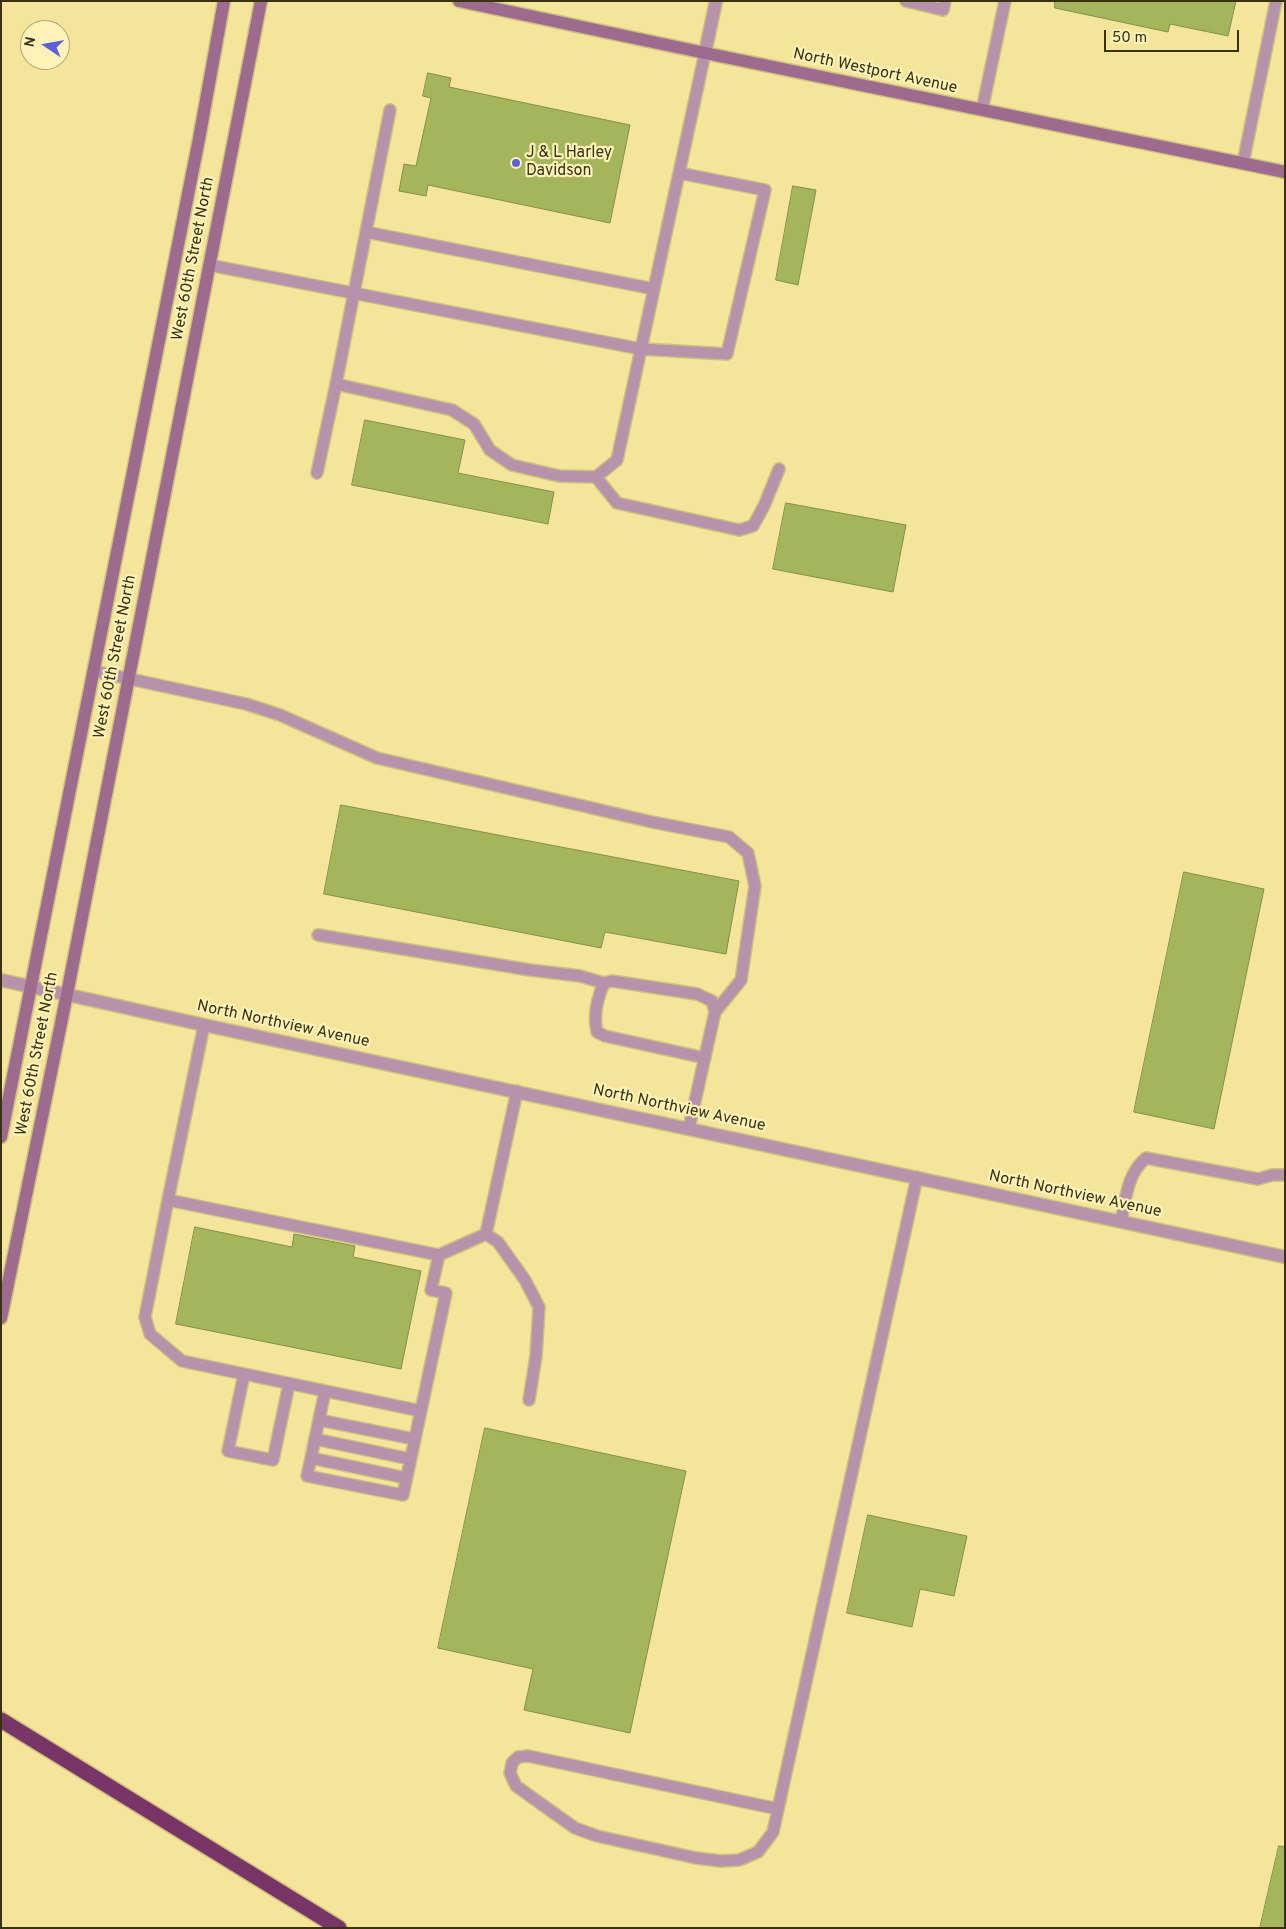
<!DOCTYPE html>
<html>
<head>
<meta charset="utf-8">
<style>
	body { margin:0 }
	#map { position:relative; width:1286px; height:1929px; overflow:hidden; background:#f4e59b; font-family:Overpass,sans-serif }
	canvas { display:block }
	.frame { position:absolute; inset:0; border:2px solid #383213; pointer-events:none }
	.north { position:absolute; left:20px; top:20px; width:50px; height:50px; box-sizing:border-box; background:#fef2b8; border:1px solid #afa576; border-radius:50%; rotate:282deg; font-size:14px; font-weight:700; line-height:20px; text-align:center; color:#383213 }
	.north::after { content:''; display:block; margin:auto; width:18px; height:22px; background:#5f60d9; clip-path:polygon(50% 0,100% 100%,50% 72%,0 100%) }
	.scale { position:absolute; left:1104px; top:30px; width:135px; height:22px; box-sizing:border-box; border:2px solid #383213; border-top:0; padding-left:6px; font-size:15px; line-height:18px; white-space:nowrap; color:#383213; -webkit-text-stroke:4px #fef2b8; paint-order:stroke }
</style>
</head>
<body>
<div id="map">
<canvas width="1286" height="1929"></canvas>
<div class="frame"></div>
<div class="north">N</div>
<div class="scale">50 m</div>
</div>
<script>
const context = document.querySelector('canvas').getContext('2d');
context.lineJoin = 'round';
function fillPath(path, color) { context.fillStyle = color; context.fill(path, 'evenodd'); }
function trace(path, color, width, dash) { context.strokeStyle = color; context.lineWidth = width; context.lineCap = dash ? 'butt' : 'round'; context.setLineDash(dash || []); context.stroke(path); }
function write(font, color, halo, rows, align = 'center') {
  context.font = font + ' Overpass,sans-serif'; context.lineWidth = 4.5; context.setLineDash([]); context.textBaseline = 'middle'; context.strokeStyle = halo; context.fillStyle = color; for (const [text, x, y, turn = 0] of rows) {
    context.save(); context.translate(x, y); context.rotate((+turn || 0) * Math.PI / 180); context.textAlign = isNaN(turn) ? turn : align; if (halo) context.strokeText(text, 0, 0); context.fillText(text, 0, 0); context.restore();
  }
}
const building = new Path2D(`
	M1055,1H1236L1228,36L1170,24L1168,32L1055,8Z
	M428,73L451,78L449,87L630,125L610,223L428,185L426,196L399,191L404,164L416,166L431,98L423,96Z
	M793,186L816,190L798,285L776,280Z
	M365,420L465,440L458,473L554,492L548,524L352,485Z
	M786,503L906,525L893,592L773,569Z
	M341,805L739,881L726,954L605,932L601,948L324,894Z
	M1184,872L1264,889L1214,1129L1134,1112Z
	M195,1227L292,1247L294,1234L355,1246L353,1257L421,1271L401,1369L176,1324Z
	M485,1428L686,1471L630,1733L524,1710L533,1669L438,1648Z
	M868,1515L967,1536L954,1596L920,1589L912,1627L847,1613Z
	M1279,1846L1285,1847V1928H1260Z`);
fillPath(building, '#a4b55b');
trace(building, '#82904b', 1);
const service = new Path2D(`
	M906,1L943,10L945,1
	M390,110L336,384L452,410L474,424L490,450L512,465L559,476L596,477L617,460L705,53
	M982,110L1005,1
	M1243,163L1276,1
	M366,232L654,289
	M209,265L641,349L727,354L765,190L679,173
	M317,473L336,384
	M596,477L617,503L739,530L753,526L764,506L779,469
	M93,671L246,704L280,715L377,758L652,822L729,837L748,853L755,886L741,980L715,1012
	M318,935L530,970L580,976L604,983
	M204,1025L168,1200L439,1255L486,1234L517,1091
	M689,1128L715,1012L712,1001L697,994L612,981L604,983C597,999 593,1016 597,1032L605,1036L705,1058
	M168,1200L145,1317L150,1334L182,1361L421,1411
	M1121,1221C1126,1198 1127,1174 1146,1158L1258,1179L1272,1175H1285
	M486,1234L498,1242L525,1280L539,1307L536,1356L529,1400
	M244,1374L228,1451L273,1460L289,1384
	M325,1391L311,1458L406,1478
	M319,1420L414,1439
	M315,1439L410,1459
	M311,1458L307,1476L403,1495L446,1293L431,1290L439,1255
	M778,1809L528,1756L518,1757L512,1763L510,1773L516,1786L575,1828L597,1836L696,1858L721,1861L739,1860L758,1852L773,1832L778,1809L917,1177`);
const minor = new Path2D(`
	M705,53L716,1
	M1,980L204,1025L1285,1257`);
const secondary = new Path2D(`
	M459,1L705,53L1285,172
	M1,1137L199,139L224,1
	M1,1318L67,994L261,1`);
const motorway = new Path2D(`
	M1,1720L339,1928`);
trace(service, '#cec180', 14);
trace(minor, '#cec180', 15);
trace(secondary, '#cec180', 15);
trace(motorway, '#cec180', 18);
trace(service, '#b693aa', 11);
trace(minor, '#b693aa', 12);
trace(secondary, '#9d6b8e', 12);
trace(motorway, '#7a3568', 15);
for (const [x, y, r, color] of [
	[516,163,5,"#5f60d9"]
]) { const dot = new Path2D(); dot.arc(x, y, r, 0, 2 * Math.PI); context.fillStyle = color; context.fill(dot); trace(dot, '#fef2b8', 2); }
write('16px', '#383213', '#fef2b8', [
	["North Westport Avenue",875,72,12],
	["West 60th Street North",194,259,-79],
	["West 60th Street North",116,657,-79],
	["North Northview Avenue",283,1025,12],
	["West 60th Street North",38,1054,-79],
	["North Northview Avenue",679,1109,12],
	["North Northview Avenue",1075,1195,12]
]);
write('16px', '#383213', '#fef2b8', [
	["J & L Harley",526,154],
	["Davidson",526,172]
], 'left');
</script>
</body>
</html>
